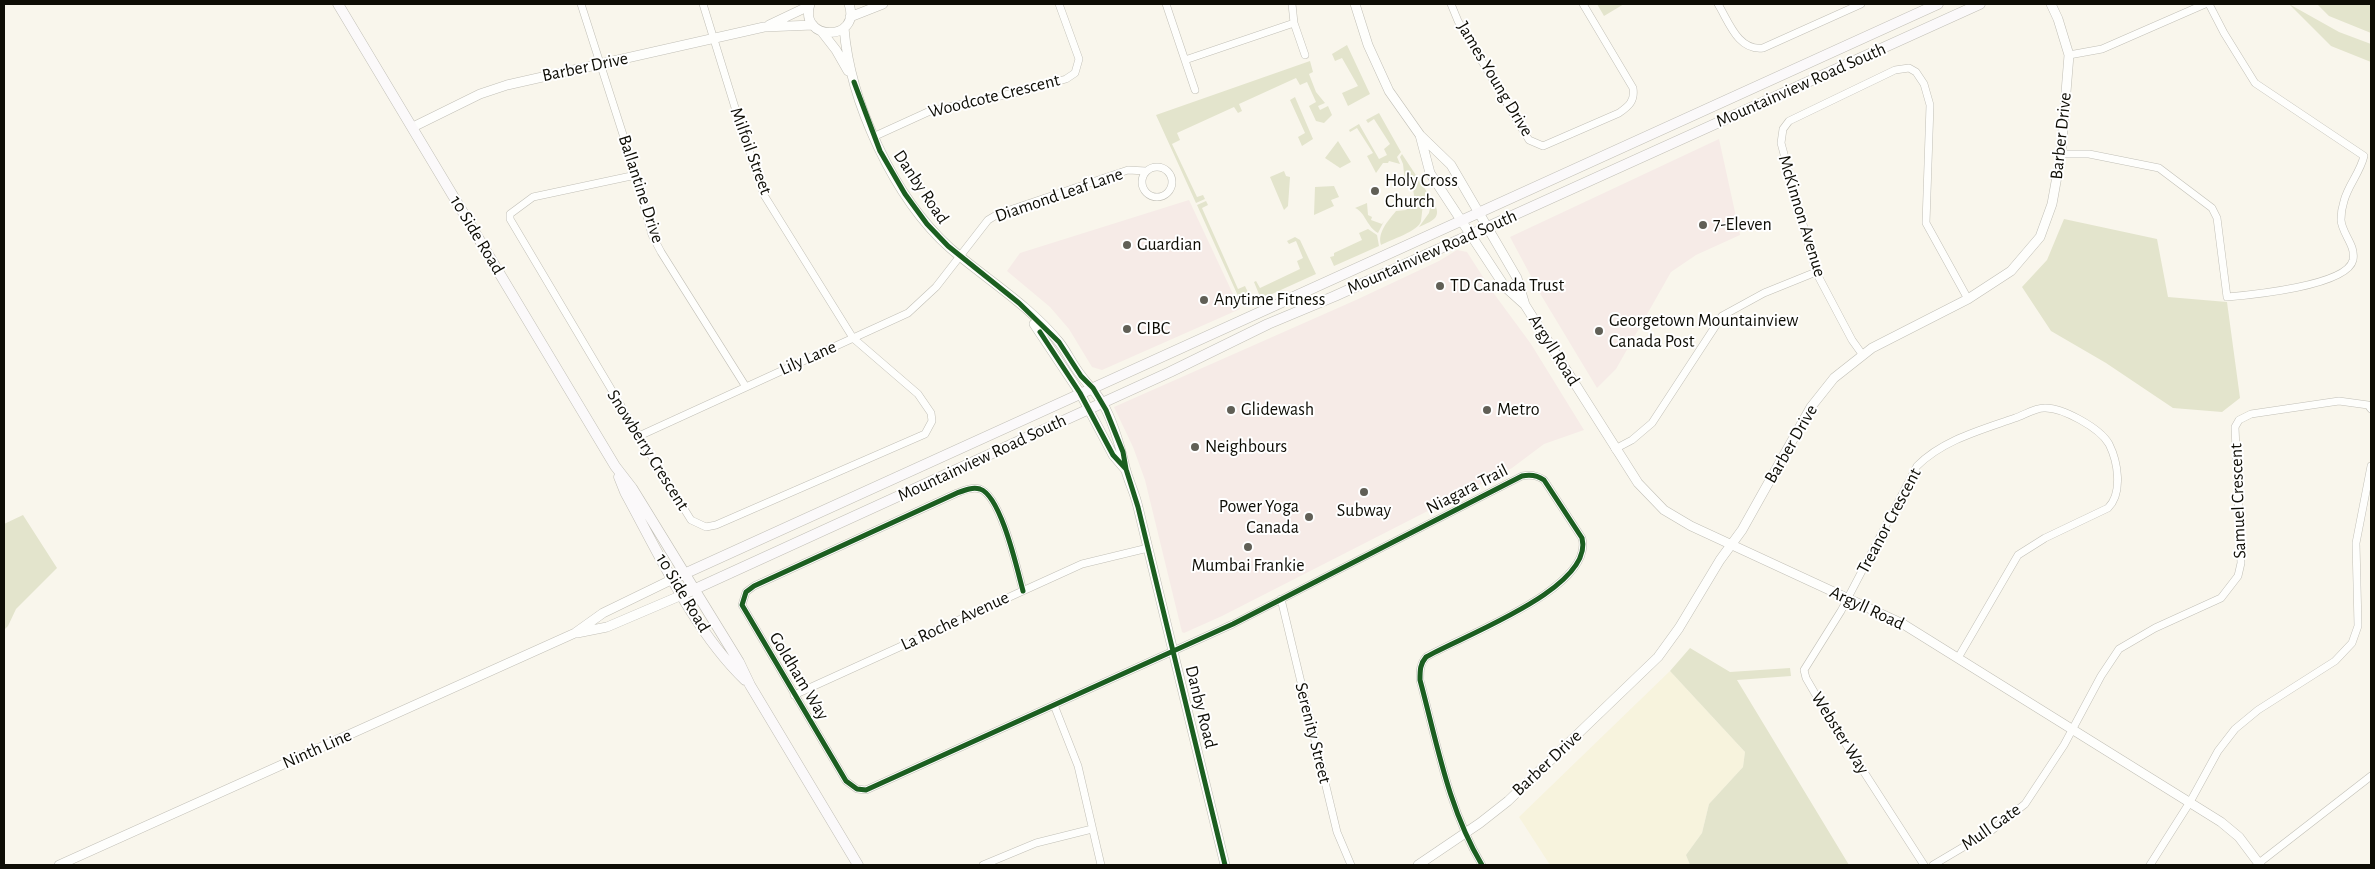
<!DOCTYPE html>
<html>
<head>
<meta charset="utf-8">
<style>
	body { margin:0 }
	#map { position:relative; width:2375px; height:869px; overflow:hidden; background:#f9f6ec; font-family:"Alegreya Sans",sans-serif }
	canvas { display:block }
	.frame { position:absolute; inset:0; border:5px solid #0e0d05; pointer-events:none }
</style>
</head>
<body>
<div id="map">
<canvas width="2375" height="869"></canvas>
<div class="frame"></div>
</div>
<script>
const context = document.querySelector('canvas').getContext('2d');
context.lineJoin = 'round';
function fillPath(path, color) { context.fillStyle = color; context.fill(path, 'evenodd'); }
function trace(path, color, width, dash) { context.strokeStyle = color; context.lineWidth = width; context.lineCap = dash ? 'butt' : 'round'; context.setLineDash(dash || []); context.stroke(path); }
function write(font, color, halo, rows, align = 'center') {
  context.font = font + ' "Alegreya Sans",sans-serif'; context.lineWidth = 4; context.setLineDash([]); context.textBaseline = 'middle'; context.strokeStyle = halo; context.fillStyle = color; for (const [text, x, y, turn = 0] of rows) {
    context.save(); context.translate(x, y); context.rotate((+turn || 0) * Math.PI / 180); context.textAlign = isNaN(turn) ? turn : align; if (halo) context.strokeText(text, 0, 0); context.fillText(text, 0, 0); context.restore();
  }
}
fillPath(new Path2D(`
	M1719,139L1740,235L1696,255L1671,272L1616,369L1597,388L1541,295L1510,237Z
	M1189,200L1240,309L1102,370L1092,367L1069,329L1050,307L1007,271L1020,253Z
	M1457,250L1467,252L1492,291L1531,344L1584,430L1544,444L1512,468L1222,616L1184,633L1182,632L1145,480L1133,447L1114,407L1356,300L1439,261Z`), '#f6ebe7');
fillPath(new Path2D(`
	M1670,671L1745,752L1743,767L1709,804L1702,833L1686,855L1690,865H1550L1519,817Z`), '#f7f3dd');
fillPath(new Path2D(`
	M1597,4H1624L1604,16Z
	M2289,4L2339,32L2371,44V62L2331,46Z
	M2317,4H2371V33L2329,16Z
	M1347,45L1370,94L1348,106L1342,93L1358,86L1342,58L1335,61L1332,54Z
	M1310,61L1313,72L1309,74L1316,92L1325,103L1318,106L1320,110L1328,106L1332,115L1324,123L1316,121L1309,106L1316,102L1307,82L1300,85L1296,78L1239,104L1242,111L1238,113L1234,107L1177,133L1180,140L1172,144L1197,197L1203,195L1205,199L1196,203L1156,115Z
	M1295,97L1313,139L1302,146L1298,137L1305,133L1290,100Z
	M1379,113L1401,152L1397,157L1400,164L1389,161L1388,163H1383L1376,173L1367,156L1373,153L1357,128L1350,132L1349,130L1359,124L1379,159L1387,155L1384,149L1390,144L1374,119L1368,123L1366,120Z
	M1338,141L1351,162L1340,168L1325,158Z
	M1402,154L1429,195C1421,206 1423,209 1421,221C1419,231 1390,240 1381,245C1377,232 1389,220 1396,211L1406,210L1415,201L1413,189L1405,182L1403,164L1400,157Z
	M1284,171L1286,176L1290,177L1288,206L1284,210L1270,177Z
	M1334,186L1339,197L1331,200L1334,206L1314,215L1315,187Z
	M1432,199C1443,217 1435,220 1419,227L1429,213Z
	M1206,201L1208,205L1202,208L1238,289L1245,286L1253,303L1243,307L1197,205Z
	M1367,203L1368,215L1372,217L1371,220L1382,224L1384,221L1378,233C1367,227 1365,212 1355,208Z
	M2064,219L2157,239L2168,297L2227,302L2240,398L2222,412L2173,408L2106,363L2051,331L2022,287L2047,260Z
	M1368,229L1377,235L1379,246L1334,266L1330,257L1334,256V253L1362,240L1359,233Z
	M1295,237L1300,240L1316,274L1261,299L1254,282L1256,281L1260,288L1300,269L1297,261L1303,258L1296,241L1289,244L1287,241Z
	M23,515L57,568L16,609L8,626L4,630V524Z
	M1690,648L1730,672L1790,668L1791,676L1737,680L1849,865H1690L1686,855L1702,833L1709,804L1743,767L1745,752L1670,671Z`), '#e3e4cc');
const minor = new Path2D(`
	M581,4L636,175L652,235L661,252L746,387
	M1166,4L1195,90
	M1292,4L1294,23L1305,55
	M1451,4L1458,21L1524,132L1529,140L1543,146L1619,113C1629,106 1635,101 1633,88L1583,4
	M1718,4C1729,22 1738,51 1763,48L1861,4
	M2069,55L2102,49L2205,4
	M1185,60L1294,23
	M873,137L930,111L1019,92L1066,79L1075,73L1079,59L1059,4
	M2061,154H2089L2159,168L2212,208L2217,218L2227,297C2250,295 2347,286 2353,260C2356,245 2342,234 2341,220C2341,215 2342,207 2344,201C2348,185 2360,173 2364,156L2255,83L2224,33L2209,4
	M1142 182a15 15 0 1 1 30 0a15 15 0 1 1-30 0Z
	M636,175L533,197L510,214V219L639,436L691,520L706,527L716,525L925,434L932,421L931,413L918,394L853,338L764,195L737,114L703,4
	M1862,354L1852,340L1816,272L1781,143L1783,129L1789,121L1895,70L1909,68L1916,72L1924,84L1930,105L1926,223L1968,299
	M639,436L908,313L936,287L988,220L998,214L1128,170L1146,171
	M1615,449L1632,440L1652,423L1722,316L1764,293L1816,272
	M1023,591C1017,569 1001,496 980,489C972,487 965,490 957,493L754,586L746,592L742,605L846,781L857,789L866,790L1233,624L1522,476C1531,474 1537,475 1544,480L1582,538C1595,588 1462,636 1426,657C1420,664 1420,670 1420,680C1437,743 1448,808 1482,865
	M1281,599L1337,832L1351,865
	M794,695L1082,564L1148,548
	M1054,705L1078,766L1101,865
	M2259,863L2371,776
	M983,865L1036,843L1092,829
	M1924,865L1831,721L1806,678L1804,670L1841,611L1917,466C1943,440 1981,430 2015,418C2024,415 2035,408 2044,408C2062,407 2100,428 2109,444C2118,462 2123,493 2108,508L2045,538L2018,555L1958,658
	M1933,865L1992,830L2025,804L2064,745L2101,676L2119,649L2155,628L2221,598L2238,576L2241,563L2235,427L2239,420L2251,414L2339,401L2368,405L2371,409
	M2150,865L2190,802L2218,751L2235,729L2258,710L2335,661L2352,643L2358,626L2356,543L2371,466`);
const tertiary = new Path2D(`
	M810,4C798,42 862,42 849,4
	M1355,4L1368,45L1389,91L1420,135L1451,165L1517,278L1525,305L1638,483L1664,510L1691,526L1903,624L2221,822L2239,837L2260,865
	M850,17L883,4
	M769,25L809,6
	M844,28C850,102 894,198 950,248C986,279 1029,305 1059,342C1067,352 1072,364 1080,374C1087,384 1096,392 1103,404C1114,423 1120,446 1125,467C1128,480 1135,493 1138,507L1225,865
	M822,32L836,50L848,71
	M413,127L480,94L507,85L764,27L813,25
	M1420,135L1430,173L1505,287L1525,305
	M1034,324L1080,393L1113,455L1125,469
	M577,633L607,627L682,595
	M59,865L575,633L603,613L673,579
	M1418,865L1480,823L1508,801L1658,657L1679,628L1720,560L1742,530L1811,407L1834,378L1872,348L1968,299L2011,271L2040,237L2052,204L2061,154L2069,55L2058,19L2051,4`);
const secondary = new Path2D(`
	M338,4L615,466L632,488L739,662L750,685L858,865
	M619,477L625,492C659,554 694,631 745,680
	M673,579L1938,4
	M682,595L1170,372L1268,324L1335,296L1980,4`);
trace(minor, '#c1bfb6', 8);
trace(tertiary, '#c1bfb6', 10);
trace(secondary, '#c1bfb6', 11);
trace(minor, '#fefefc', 7);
trace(tertiary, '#fefefc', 9);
trace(secondary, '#fbf9fa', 10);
trace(new Path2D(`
	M854,82L880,151L905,194L927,224L948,246L1019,303L1059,342L1081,376L1093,388L1106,410L1123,452L1126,469L1138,507L1225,865
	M1040,332L1080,393L1113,455L1126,469
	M1023,591C1017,569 1001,496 980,489C972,487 965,490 957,493L754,586L746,592L742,605L846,781L857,789L866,790L1233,624L1522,476C1531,474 1537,475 1544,480L1582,538C1595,588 1462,636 1426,657C1420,664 1420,670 1420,680C1437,743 1448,808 1482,865`), '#1b5e20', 5);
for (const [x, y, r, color] of [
	[1375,191,5,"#605f56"],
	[1703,225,5,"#605f56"],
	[1127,245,5,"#605f56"],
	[1440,286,5,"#605f56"],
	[1204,300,5,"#605f56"],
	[1127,329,5,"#605f56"],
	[1599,331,5,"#605f56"],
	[1231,410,5,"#605f56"],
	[1487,410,5,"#605f56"],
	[1195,447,5,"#605f56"],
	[1364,492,5,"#605f56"],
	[1309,517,5,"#605f56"],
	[1248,547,5,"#605f56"]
]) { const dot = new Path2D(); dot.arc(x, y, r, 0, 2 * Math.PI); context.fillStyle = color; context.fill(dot); trace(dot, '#fff', 2); }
write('18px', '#0e0d05', '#fff', [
	["Barber Drive",585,67,-12],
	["James Young Drive",1495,79,59],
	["Mountainview Road South",1801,85,-24],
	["Woodcote Crescent",994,96,-14],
	["Barber Drive",2061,136,-84],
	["Milfoil Street",751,151,70],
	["Danby Road",921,187,56],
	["Ballantine Drive",641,189,72],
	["Diamond Leaf Lane",1059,195,-19],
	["McKinnon Avenue",1802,216,73],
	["10 Side Road",477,235,59],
	["Mountainview Road South",1432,252,-24],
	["Argyll Road",1554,350,58],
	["Lily Lane",808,358,-24],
	["Barber Drive",1791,444,-60],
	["Snowberry Crescent",648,450,58],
	["Mountainview Road South",982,458,-25],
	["Niagara Trail",1467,489,-27],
	["Samuel Crescent",2238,501,-92],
	["Treanor Crescent",1889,521,-62],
	["10 Side Road",683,593,59],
	["Argyll Road",1867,608,25],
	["La Roche Avenue",955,621,-25],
	["Goldham Way",799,676,59],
	["Danby Road",1201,707,76],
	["Serenity Street",1313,733,76],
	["Webster Way",1840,733,58],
	["Ninth Line",317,749,-24],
	["Barber Drive",1547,763,-43],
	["Mull Gate",1991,827,-35]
]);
write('18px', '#0e0d05', '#fff', [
	["Holy Cross",1385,181],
	["Church",1385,202],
	["7-Eleven",1713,225],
	["Guardian",1137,245],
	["TD Canada Trust",1450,286],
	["Anytime Fitness",1214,300],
	["Georgetown Mountainview",1609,321],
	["Canada Post",1609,342],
	["CIBC",1137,329],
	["Glidewash",1241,410],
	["Metro",1497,410],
	["Neighbours",1205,447],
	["Power Yoga",1299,507,"right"],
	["Canada",1299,528,"right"],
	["Subway",1364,511,"center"],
	["Mumbai Frankie",1248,566,"center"]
], 'left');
</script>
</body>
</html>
